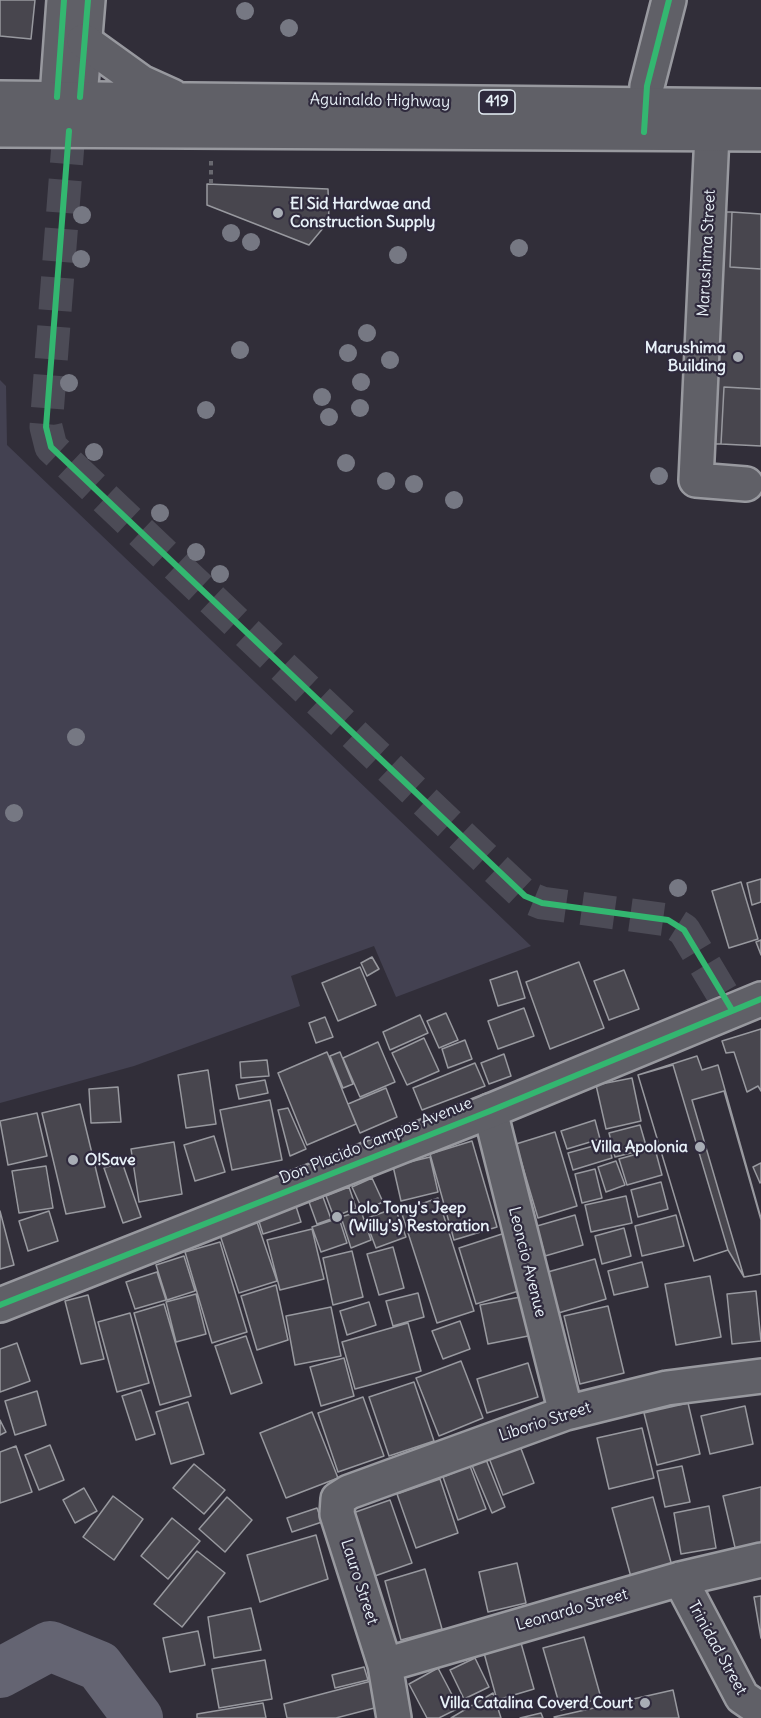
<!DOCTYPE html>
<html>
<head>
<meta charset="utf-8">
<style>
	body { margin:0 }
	canvas { display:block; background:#312e39 }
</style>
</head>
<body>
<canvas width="761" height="1718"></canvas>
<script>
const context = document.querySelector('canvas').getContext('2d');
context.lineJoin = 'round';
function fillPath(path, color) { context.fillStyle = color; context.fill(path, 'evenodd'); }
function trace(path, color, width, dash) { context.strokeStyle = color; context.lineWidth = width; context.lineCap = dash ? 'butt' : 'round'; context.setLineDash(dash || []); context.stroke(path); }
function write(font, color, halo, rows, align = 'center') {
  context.font = font + ' Delius,sans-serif'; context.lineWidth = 4.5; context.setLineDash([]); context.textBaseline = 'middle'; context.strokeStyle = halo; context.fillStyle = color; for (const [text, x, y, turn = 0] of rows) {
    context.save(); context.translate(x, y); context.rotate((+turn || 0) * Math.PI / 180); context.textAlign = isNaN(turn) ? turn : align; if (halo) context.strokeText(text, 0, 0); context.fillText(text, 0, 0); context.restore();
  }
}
fillPath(new Path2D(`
	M0,380L6,386L7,445L531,946L396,997L374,946L291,976L300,1006L134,1066L0,1103Z`), '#434151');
trace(new Path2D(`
	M0,1673L50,1646L99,1666L138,1718`), '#646472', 50);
const building = new Path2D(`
	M0,0H35L31,39L0,36Z
	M207,184L328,189L329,221L309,245L207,205Z
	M722,212H732L730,267L761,269V389L724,387L721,444H710Z
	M732,212L761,214V269L730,267Z
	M724,387L761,389V446L721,444Z
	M761,879V902L752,905L747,883Z
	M741,882L758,939L729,948L712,891Z
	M761,940V955L756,942Z
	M372,957L379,969L367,976L361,963Z
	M579,962L604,1028L550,1049L526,982Z
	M360,967L376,1005L338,1021L322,983Z
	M624,970L639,1009L609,1020L594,981Z
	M517,971L525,998L498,1006L490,980Z
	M524,1008L534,1036L498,1049L488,1021Z
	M446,1013L458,1040L439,1048L427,1021Z
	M420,1015L428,1033L390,1050L383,1032Z
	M325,1017L333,1037L316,1043L309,1023Z
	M761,1029V1091L758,1086L747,1092L734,1052L726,1053L722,1041Z
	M424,1038L439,1071L407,1085L392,1053Z
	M465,1040L472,1059L448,1068L442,1049Z
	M378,1042L395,1082L360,1097L343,1058Z
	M327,1052L356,1124L307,1145L278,1073Z
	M340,1052L353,1084L343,1088L330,1056Z
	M504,1054L511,1076L489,1084L481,1063Z
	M697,1056L702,1070L718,1065L761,1218V1274L744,1277L728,1250L694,1261L638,1075Z
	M267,1060L269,1076L241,1078L240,1062Z
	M475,1063L485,1086L422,1110L413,1088Z
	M673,1065L728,1250L694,1261L638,1075Z
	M208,1070L216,1124L186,1128L178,1075Z
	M632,1078L641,1121L606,1129L596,1085Z
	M265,1080L268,1093L239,1099L236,1085Z
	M118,1087L121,1122L91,1123L89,1089Z
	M386,1088L397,1117L360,1133L348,1104Z
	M724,1091L761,1220V1274L744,1277L692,1100Z
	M270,1100L282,1160L232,1170L220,1110Z
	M80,1104L105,1207L66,1214L42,1113Z
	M288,1108L306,1149L290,1156L278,1110Z
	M37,1113L47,1156L8,1165L0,1121Z
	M595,1120L600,1139L567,1149L561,1131Z
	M640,1125L647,1149L615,1157L609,1133Z
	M555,1132L577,1206L538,1218L516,1144Z
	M214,1136L225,1172L195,1181L184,1145Z
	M472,1141L497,1227L454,1240L430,1154Z
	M174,1142L182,1194L139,1202L131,1149Z
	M608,1142L612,1158L573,1170L568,1153Z
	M655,1149L662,1175L627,1185L619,1159Z
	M430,1157L438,1192L401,1201L393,1166Z
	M616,1161L625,1185L606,1192L598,1167Z
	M122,1162L141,1217L123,1223L104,1168Z
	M761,1163V1182L760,1183L753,1167Z
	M46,1166L53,1208L19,1213L12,1171Z
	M595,1169L602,1198L582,1203L575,1174Z
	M372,1178L383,1202L363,1211L352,1187Z
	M661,1182L668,1209L638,1217L631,1190Z
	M349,1187L356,1208L334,1217L326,1196Z
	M626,1196L632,1223L591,1232L585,1205Z
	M323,1197L331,1219L317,1224L309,1202Z
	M438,1198L474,1311L437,1323L401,1211Z
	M294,1200L301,1222L263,1234L256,1212Z
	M395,1208L406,1237L376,1248L365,1219Z
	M0,1211L14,1265L0,1269Z
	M49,1211L58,1241L28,1251L19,1221Z
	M361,1211L371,1240L351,1248L341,1217Z
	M575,1215L583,1245L545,1256L537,1226Z
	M676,1215L684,1246L642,1256L635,1226Z
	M339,1218L347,1243L321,1252L312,1227Z
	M257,1222L277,1281L239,1293L220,1235Z
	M624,1228L631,1256L602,1264L595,1236Z
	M312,1229L324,1279L280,1290L267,1240Z
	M505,1233L522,1290L476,1304L459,1248Z
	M220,1242L247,1332L212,1343L185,1252Z
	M393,1247L404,1288L379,1295L367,1254Z
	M352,1251L363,1297L333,1305L323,1258Z
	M184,1256L195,1291L167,1300L156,1265Z
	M595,1259L606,1299L555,1314L544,1273Z
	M642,1262L648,1287L614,1295L608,1271Z
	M157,1272L166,1300L135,1309L126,1282Z
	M710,1276L721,1337L676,1345L665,1284Z
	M276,1285L288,1340L257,1350L241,1296Z
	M756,1291L761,1341L732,1344L727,1294Z
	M418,1293L424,1317L393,1326L386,1301Z
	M196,1294L206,1334L176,1342L166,1302Z
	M88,1295L104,1359L81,1364L65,1301Z
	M530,1295L538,1334L488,1344L480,1305Z
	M369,1302L376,1325L347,1335L340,1311Z
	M164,1304L191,1396L160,1405L134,1313Z
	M608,1306L624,1373L580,1384L564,1316Z
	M331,1307L341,1356L295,1365L286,1316Z
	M130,1313L149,1383L117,1392L98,1322Z
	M460,1321L470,1349L443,1359L432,1331Z
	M408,1323L421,1371L355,1389L342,1342Z
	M246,1336L262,1383L231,1394L215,1346Z
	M17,1343L30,1381L0,1392V1349Z
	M344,1358L354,1396L321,1406L310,1367Z
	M461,1361L483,1418L439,1436L416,1378Z
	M528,1363L538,1397L487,1413L477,1379Z
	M414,1382L434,1441L389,1456L369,1397Z
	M141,1390L155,1434L136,1440L122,1396Z
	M37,1391L46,1425L15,1435L5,1401Z
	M363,1397L384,1456L338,1472L318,1413Z
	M188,1402L204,1454L171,1464L156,1412Z
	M688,1403L700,1454L657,1465L644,1413Z
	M745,1406L753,1444L710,1454L701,1416Z
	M312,1412L338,1478L286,1498L260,1433Z
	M0,1420L6,1432L0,1435Z
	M642,1428L654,1478L609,1489L597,1438Z
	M50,1445L64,1480L39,1490L25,1455Z
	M16,1446L32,1492L0,1503V1452Z
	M520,1446L534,1483L503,1495L489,1458Z
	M485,1457L505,1507L492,1513L471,1463Z
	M194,1464L225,1490L204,1514L173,1488Z
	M470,1466L486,1509L458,1520L443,1477Z
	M682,1466L690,1502L665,1507L657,1471Z
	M440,1479L458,1533L416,1548L397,1494Z
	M761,1487V1551L737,1556L723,1496Z
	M84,1488L97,1511L75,1523L63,1500Z
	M113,1496L143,1519L114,1560L83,1537Z
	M227,1497L252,1520L225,1552L199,1529Z
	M653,1497L672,1566L631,1577L612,1508Z
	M390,1500L412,1563L372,1577L350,1514Z
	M709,1506L716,1548L681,1554L674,1513Z
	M317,1508L322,1522L292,1532L287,1518Z
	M172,1518L200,1541L168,1579L141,1556Z
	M316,1535L328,1579L260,1602L247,1555Z
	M197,1551L225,1573L182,1627L154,1604Z
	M517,1563L526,1603L488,1612L479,1572Z
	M425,1569L442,1629L401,1640L385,1581Z
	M761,1596V1638L754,1597Z
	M251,1608L261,1650L214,1658L208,1617Z
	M198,1631L205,1665L170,1672L163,1638Z
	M584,1637L601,1698L561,1710L543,1648Z
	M521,1643L534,1689L497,1700L484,1653Z
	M475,1658L489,1687L464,1699L450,1670Z
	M265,1660L272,1699L219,1708L212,1669Z
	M364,1667L368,1680L335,1688L332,1675Z
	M438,1668L459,1708L439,1718H427L409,1684Z
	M375,1680L382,1706L336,1718H287L284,1704Z
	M673,1690L679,1718H555L554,1717Z
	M493,1693L501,1718H451Z
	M263,1703L266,1718H197V1714Z
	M541,1713L543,1718H520Z`);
fillPath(building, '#48464e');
trace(building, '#98999f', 1.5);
trace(new Path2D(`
	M69,131L46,427L51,447L525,896L542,903L668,920L684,930L732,1010`), '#4c4b56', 33, [33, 16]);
const minor = new Path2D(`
	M64,0L57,97L67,126
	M70,126L80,97L88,0
	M644,132L647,86L669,0
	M712,134L696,480L746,484
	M490,1111L566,1413
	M680,1579L742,1697L761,1710
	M385,1665L680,1579L761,1560
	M394,1718L385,1665L337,1514L338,1499L349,1492L566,1413L667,1388L761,1376`);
const major = new Path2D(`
	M0,1305L490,1111L761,999`);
const highway = new Path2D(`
	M84,41L141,82L172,96
	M0,98L761,106
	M0,130L761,134`);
trace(minor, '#98999f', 38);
trace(major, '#98999f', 38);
trace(highway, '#98999f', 38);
trace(new Path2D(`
	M211,161V184`), '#68686f', 4, [4.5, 4.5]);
trace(minor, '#606067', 33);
trace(major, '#606067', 33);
trace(highway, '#606067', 33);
trace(new Path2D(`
	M57,97L64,0
	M80,97L88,0
	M69,131L46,427L51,447L525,896L542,903L668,920L684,930L732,1010
	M644,132L647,86L669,0
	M0,1305L490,1111L761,999`), '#33b770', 6);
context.fillStyle = '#767883';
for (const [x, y] of [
	[245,11],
	[289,28],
	[82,215],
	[231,233],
	[251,242],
	[519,248],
	[398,255],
	[81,259],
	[367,333],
	[240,350],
	[348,353],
	[390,360],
	[361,382],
	[69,383],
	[322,397],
	[360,408],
	[206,410],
	[329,417],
	[94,452],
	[346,463],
	[659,476],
	[386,481],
	[414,484],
	[454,500],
	[160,513],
	[196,552],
	[220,574],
	[76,737],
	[14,813],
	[678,888]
]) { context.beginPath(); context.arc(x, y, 9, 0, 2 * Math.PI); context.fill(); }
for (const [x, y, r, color] of [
	[278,213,6,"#a8adb5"],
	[738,357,6,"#a8adb5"],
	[700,1147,6,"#a8adb5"],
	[73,1160,6,"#a8adb5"],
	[337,1217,6,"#a8adb5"],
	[645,1703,6,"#a8adb5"]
]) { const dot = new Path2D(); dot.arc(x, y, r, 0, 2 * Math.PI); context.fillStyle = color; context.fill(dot); trace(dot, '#2f2a3d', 2); }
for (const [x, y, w] of [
	[497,102,36]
]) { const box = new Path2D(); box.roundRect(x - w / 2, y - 12, w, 24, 4.5); context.fillStyle = '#2f2a3d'; context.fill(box); trace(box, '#e8f1f8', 1.5); }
write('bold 15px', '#e8f1f8', null, [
	["419",497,102]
]);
write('16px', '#e8f1f8', '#2f2a3d', [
	["Aguinaldo Highway",380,101,1],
	["Marushima Street",707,253,-87],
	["Don Placido Campos Avenue",376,1141,-22],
	["Leoncio Avenue",527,1262,76],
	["Liborio Street",545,1422,-18],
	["Lauro Street",359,1582,72],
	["Leonardo Street",572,1610,-16],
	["Trinidad Street",717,1648,61]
]);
write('bold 16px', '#e8f1f8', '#2f2a3d', [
	["El Sid Hardwae and",290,204],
	["Construction Supply",290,222],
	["Marushima",726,348,"right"],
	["Building",726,366,"right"],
	["Villa Apolonia",688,1147,"right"],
	["O!Save",85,1160],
	["Lolo Tony's Jeep",349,1208],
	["(Willy's) Restoration",349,1226],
	["Villa Catalina Coverd Court",633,1703,"right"]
], 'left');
</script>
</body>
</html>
